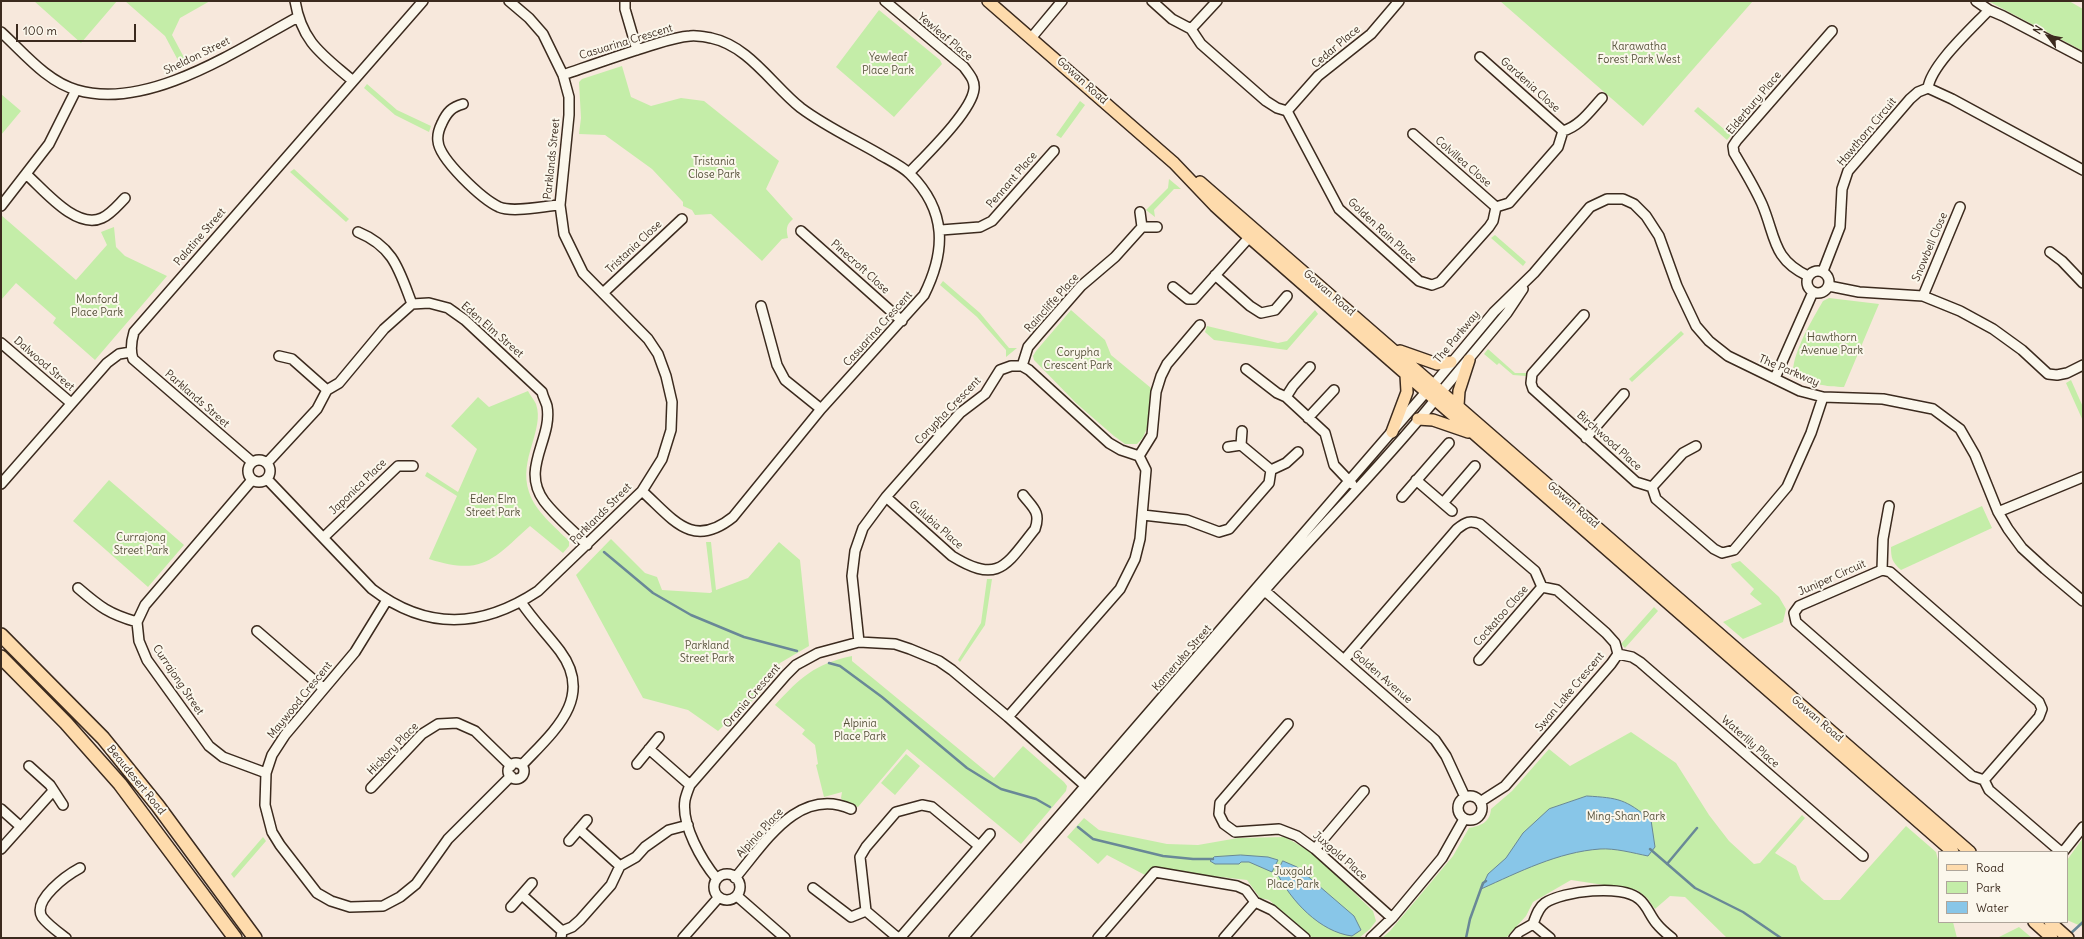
<!DOCTYPE html>
<html>
<head>
<meta charset="utf-8">
<style>
	body { margin:0 }
	#map { position:relative; width:2084px; height:939px; overflow:hidden; background:#f7e8dc; font-family:Delius,sans-serif }
	canvas { display:block }
	.frame { position:absolute; inset:0; border:2px solid #3b2a1e; pointer-events:none }
	.legend { position:absolute; left:1938px; top:851px; width:130px; height:72px; box-sizing:border-box; background:#fbf7ec; border:1px solid #aea59a; margin:0; padding:5px 7px; list-style:none; font-size:12px; color:#3b2a1e }
	.legend li { display:flex; align-items:center; gap:8px; height:20px }
	.legend b { width:20px; border:1px solid #aea59a }
	.north { position:absolute; left:2028px; top:16px; width:40px; height:40px; -webkit-text-stroke:3px #fbf7ec; paint-order:stroke; rotate:302deg; font-size:11px; font-weight:700; line-height:16px; text-align:center; color:#3b2a1e }
	.north::after { content:''; display:block; margin:auto; width:14px; height:18px; background:#3b2a1e; clip-path:polygon(50% 0,100% 100%,50% 72%,0 100%) }
	.scale { position:absolute; left:16px; top:24px; width:120px; height:18px; box-sizing:border-box; border:2px solid #3b2a1e; border-top:0; padding-left:5px; font-size:12px; line-height:14px; white-space:nowrap; color:#3b2a1e; -webkit-text-stroke:3px #fbf7ec; paint-order:stroke }
</style>
</head>
<body>
<div id="map">
<canvas width="2084" height="939"></canvas>
<div class="frame"></div>
<ul class="legend">
<li><b style="height:5px;background:#fedbac"></b>Road</li>
<li><b style="height:11px;background:#c4eda8"></b>Park</li>
<li><b style="height:11px;background:#88c6e8"></b>Water</li>
</ul>
<div class="north">N</div>
<div class="scale">100 m</div>
</div>
<script>
const context = document.querySelector('canvas').getContext('2d');
context.lineJoin = 'round';
function fillPath(path, color) { context.fillStyle = color; context.fill(path, 'evenodd'); }
function trace(path, color, width, dash) { context.strokeStyle = color; context.lineWidth = width; context.lineCap = dash ? 'butt' : 'round'; context.setLineDash(dash || []); context.stroke(path); }
function write(font, color, halo, rows, align = 'center') {
  context.font = font + ' Delius,sans-serif'; context.lineWidth = 4; context.setLineDash([]); context.textBaseline = 'middle'; context.strokeStyle = halo; context.fillStyle = color; for (const [text, x, y, turn = 0] of rows) {
    context.save(); context.translate(x, y); context.rotate((+turn || 0) * Math.PI / 180); context.textAlign = isNaN(turn) ? turn : align; if (halo) context.strokeText(text, 0, 0); context.fillText(text, 0, 0); context.restore();
  }
}
fillPath(new Path2D(`
	M34,1H117L81,43Z
	M125,1H210L180,18L172,35L187,63L181,66L165,36Z
	M1500,1H1753L1643,126Z
	M1988,1H2069L2083,9V51Z
	M879,10L940,60L942,64L894,117L836,67Z
	M622,66L631,97L651,106L681,98L704,101L779,161L766,189L793,219C786,225 786,229 788,238L782,239L762,261L711,214L695,215L692,210L683,206V202L652,169L605,135L579,134L581,118L579,82L582,79Z
	M367,84L397,110L431,126L429,132L395,115L364,88Z
	M1,94L21,111L1,135Z
	M1080,101L1085,105L1061,138L1056,135Z
	M1698,107L1731,135L1727,140L1694,111Z
	M294,169L349,219L346,222L290,172Z
	M1169,179L1181,189H1174L1154,210L1155,217L1146,210L1168,188Z
	M1,215L76,280L107,245L101,232L114,227L116,247L125,256L167,276L95,360L53,323L56,318L16,283L1,300Z
	M1495,235L1526,262L1523,266L1491,238Z
	M943,281L980,313L1009,348H1017L1006,357V350L977,317L940,285Z
	M1829,298L1879,304L1844,387C1828,387 1805,384 1793,371C1794,350 1812,320 1823,301Z
	M1071,310L1105,340L1111,355L1151,388C1149,406 1152,432 1137,444H1125L1114,436L1076,403L1034,360L1033,356L1036,351Z
	M1315,310L1318,314L1287,350L1214,340L1205,332L1207,326L1278,343L1287,341Z
	M1681,331L1684,334L1632,382L1629,379Z
	M1488,349L1515,373H1527L1526,376L1513,375L1499,363L1497,365L1484,354Z
	M2071,380L2083,407V421L2066,383Z
	M528,391C530,395 534,400 536,404C545,430 518,459 529,492C535,511 555,527 569,541V546L563,553L530,526C492,560 483,576 429,559L457,496L425,476L427,472L458,492L477,449L451,426L478,397L489,407Z
	M109,480L184,545L148,587L73,521Z
	M1982,506L1992,528L1901,570C1892,562 1891,558 1891,547Z
	M611,539L645,573L657,577L662,590L710,593L712,592L706,542H711L716,590L748,578L779,542L800,560L809,646L780,663L760,685L762,691L728,726L724,725L718,731L688,710L643,698L576,575Z
	M1740,561L1779,597L1786,609L1783,622L1743,639L1723,622L1762,604L1750,594L1754,589L1732,567L1731,564Z
	M987,579H992L985,625L960,662L958,660L981,623Z
	M1654,607L1658,611L1625,648L1621,644Z
	M852,656V661L994,778L1023,746L1064,782L1067,786L1066,791L1021,844L907,749L858,807L844,802L841,798L842,792L824,797L816,765L818,764L815,745L802,734L805,730L775,705C800,678 814,664 852,656Z
	M1631,732L1676,763L1709,815L1729,841L1754,864L1760,863L1802,815L1805,818L1775,853L1796,866L1801,880L1824,900H1840L1906,826L1936,852L1939,864V922H1953L1957,938H1727L1685,897L1670,896L1655,909L1647,898L1637,890L1571,880L1533,902L1526,916L1506,938H1382L1390,931L1453,856L1469,828C1481,826 1490,822 1491,809L1512,791L1549,749L1570,766Z
	M906,754L920,766L895,795L881,783Z
	M1084,818L1099,830L1167,844L1198,845L1238,838L1285,837L1313,853L1373,911L1376,921L1370,929L1359,938H1313L1269,900L1260,898L1247,880L1152,869L1145,875L1107,855L1098,864L1067,837Z
	M263,837L266,841L234,878L231,874Z
	M2083,838V927L2067,920V860Z
	M2019,927L2032,938H1997Z`), '#c4eda8');
const water = new Path2D(`
	M1587,796C1619,798 1625,799 1651,820L1655,847L1648,856C1633,853 1615,848 1600,849C1558,852 1519,872 1481,889L1488,874L1506,858L1523,833L1549,809Z
	M1241,855L1268,857L1278,860L1272,872L1249,862H1241L1239,864H1215L1210,861L1214,857Z
	M1283,861L1297,867L1354,916L1361,930L1352,936C1320,932 1291,901 1277,873Z`);
fillPath(water, '#88c6e8');
trace(water, '#698897', 1);
trace(new Path2D(`
	M604,552L653,593L691,615L744,637L797,651
	M829,663L840,666L882,697L967,768L1001,789L1036,799L1050,807
	M1078,827L1093,839L1163,856L1193,859H1213
	M1650,849L1695,888L1743,912L1781,938
	M1667,864L1697,828
	M2069,935L2083,922
	M1466,938L1470,919L1483,883L1486,881`), '#698897', 2.5);
const minor = new Path2D(`
	M295,1C302,43 323,55 353,81
	M625,1V9L637,50
	M885,1L964,67C969,74 975,80 974,89C972,111 926,155 909,173
	M1152,1L1172,19L1191,29L1201,44L1266,101L1277,108L1287,111L1339,209L1419,281L1432,285L1440,282L1489,227L1493,221L1496,207L1509,203L1558,147L1563,131C1580,126 1590,111 1602,98
	M1976,1L1989,10L2003,16L2083,58
	M1191,29L1217,1
	M1,32C23,52 47,82 77,90C148,111 237,50 298,17
	M1032,37L1062,1
	M1480,57L1563,131
	M563,75C592,65 620,55 649,46C662,42 676,37 690,36C697,35 705,37 711,38C749,46 772,85 801,108C825,126 853,139 879,154C889,160 902,166 910,174C947,211 946,251 924,295L821,409L733,517C692,550 673,519 642,491
	M1928,88L1952,99L2083,170
	M463,104C452,107 447,112 442,123C439,129 437,134 438,141C439,159 482,199 499,207C513,213 544,206 560,205
	M1287,111L1318,76L1371,34L1399,1
	M1413,134L1496,207
	M26,174C44,190 76,230 102,218C111,214 118,205 125,198
	M1,206L49,144L76,90
	M1142,227H1157
	M941,230L980,227L992,221L1054,151
	M801,231L902,321
	M358,232C394,247 399,270 412,304
	M2050,252L2062,261L2083,283
	M1807 282a11 11 0 1 1 22 0a11 11 0 1 1-22 0Z
	M1823,271L1840,227L1842,189L1848,171L1910,99L1918,92L1928,88C1931,65 1972,28 1989,10
	M1215,275L1250,306L1261,313L1275,310L1287,296
	M1808,276C1772,259 1776,237 1762,204C1754,186 1744,170 1734,153L1733,146L1737,140L1832,31
	M1829,286L1859,292L1923,296L1960,311L1993,329L2022,350L2048,374L2057,375L2067,373L2083,365
	M1173,287L1188,299H1194L1254,232
	M603,293L682,219
	M1923,296L1960,207
	M761,306L777,365L785,380L821,409
	M1584,315L1532,374L1531,383L1533,389L1636,482L1652,487L1656,499L1714,549L1722,553L1734,550L1787,487L1811,433L1823,397
	M1,343L71,403
	M279,356L292,359L327,390
	M1022,366L1028,347L1039,334L1081,286L1115,257L1142,227L1140,212
	M1246,369L1277,393L1286,397L1325,433L1334,465L1352,484
	M1775,378L1813,292
	M1434,384L1494,312L1534,273L1590,207L1607,199H1623L1634,204L1646,216L1659,236L1677,286L1696,326L1709,341L1728,356L1800,391L1823,397L1883,399L1933,409L1960,429L1975,455L1998,512L2008,529L2022,548L2045,569L2083,601
	M1442,391L1507,313L1523,289
	M1286,397L1293,386L1310,367
	M1308,418L1334,390
	M1586,438L1624,394
	M1241,445L1242,431
	M1228,447L1241,445L1271,470
	M1139,456L1152,435L1156,392L1161,376L1167,364L1200,325
	M248 471a11 11 0 1 1 22 0a11 11 0 1 1-22 0Z
	M252,462L133,359C130,350 131,342 134,332L423,1
	M267,463L317,409L327,390L339,383L384,329L412,304L429,303L448,308L465,320L542,392C543,397 546,402 547,406C553,439 520,468 544,501C556,517 574,531 587,545
	M267,479L372,589C427,631 482,628 538,591L642,491L662,459L671,430L672,402L666,376L658,354L648,339L583,273L564,234L560,205L569,115V97L563,75L543,34L529,18L509,1
	M252,480L145,605L137,622L139,641L147,660L209,746L223,757L266,773
	M1416,480L1452,511
	M1,484L107,363L119,354L131,352
	M1652,487L1683,453L1696,446
	M886,497L952,556C999,585 1006,565 1035,529C1041,512 1033,508 1023,495
	M1402,497L1449,443
	M1443,503L1475,466
	M1998,512L2083,477
	M1143,515L1187,520L1219,532L1229,529L1269,483L1271,470L1286,463L1298,452
	M324,537L398,466H413
	M1882,570L1890,572L2039,702L2042,709L2039,717L1984,780L1972,776L1796,622L1794,613L1799,606Z
	M1882,570L1883,539L1889,506
	M78,588C100,607 109,614 137,622
	M1265,591L1435,740L1446,756L1465,797
	M387,600L355,652L285,735L272,755L266,773L265,805L272,832L280,845L317,893L331,901L350,907L383,906L400,897L416,884L448,839L511,776
	M521,602C533,620 547,634 560,651C595,698 553,732 522,765
	M257,631L323,688
	M859,642L852,576L855,551L863,528L886,497L960,413L985,394L1000,370L1011,366H1022L1029,370L1109,443L1121,450L1139,456L1146,470L1140,539L1135,559L1120,589L1008,717
	M1618,654L1632,657L1640,662L1863,856
	M1344,660L1457,529C1466,522 1470,520 1480,524L1535,571L1542,587L1557,590L1606,633L1615,643L1618,654L1611,664L1505,786L1480,802
	M1479,660L1542,587
	M1288,724L1220,803L1219,814L1224,824L1235,832L1279,829L1297,836L1315,849L1392,918
	M649,749L690,785
	M508 771a8 8 0 1 1 16 0a8 8 0 1 1-16 0Z
	M637,764L659,737
	M29,766L50,785L63,805
	M1984,780L1989,790L2061,852
	M371,788L422,734L438,724L457,723L475,731L511,766
	M1458 808a12 12 0 1 1 24 0a12 12 0 1 1-24 0Z
	M1,809L21,827
	M579,829L620,866
	M569,841L587,820
	M1,849L53,791
	M1315,849L1364,791
	M2063,852L2083,827
	M714 887a13 13 0 1 1 26 0a13 13 0 1 1-26 0Z
	M735,878C765,843 798,786 851,809
	M717,879C702,861 681,825 685,800C686,795 688,790 690,785L786,675L796,665L818,653L859,642L895,644L910,649L939,661L952,670L1008,717L1090,790
	M813,888L851,917L866,911
	M522,895L562,931
	M737,896L785,938
	M511,907L532,883
	M1533,924C1536,916 1538,908 1545,903C1563,891 1622,884 1639,899C1647,905 1650,916 1657,924C1661,929 1667,934 1672,938
	M1533,924L1550,938
	M66,938C58,932 48,925 42,917C32,900 67,875 80,868
	M561,938L562,931L572,927L580,920L611,885L620,866L636,857L645,847L669,830L688,825
	M683,938L719,897
	M898,938L866,911L860,857L866,847L896,812L922,805L932,807L979,846
	M900,938L990,834
	M954,938L1426,392
	M963,938C1064,822 1164,706 1265,590C1321,526 1382,466 1435,400
	M1098,938L1155,872L1237,886L1246,890L1255,902L1272,910L1305,938
	M1224,938L1255,902
	M1371,938L1392,918L1442,858L1464,819
	M1514,938L1519,932L1533,924`);
const major = new Path2D(`
	M988,1L1174,163L1215,206L1249,237L1953,852
	M1200,182L1970,852
	M1400,351L1437,364L1451,362
	M1458,405L1459,391L1469,360
	M1418,419L1433,420L1468,432
	M1392,432L1407,392L1406,375
	M2034,922L2052,938
	M2050,922L2068,938`);
const highway = new Path2D(`
	M1,635L103,738L158,806L255,938
	M1,657L66,723L120,784L235,938`);
trace(minor, '#3b2a1e', 12);
trace(major, '#3b2a1e', 14);
trace(highway, '#3b2a1e', 16);
trace(minor, '#fbf7ec', 9);
trace(major, '#fedbac', 11);
trace(highway, '#fedbac', 13);
write('11px', '#3b2a1e', '#fbf7ec', [
	["Yewleaf Place",945,37,40],
	["Casuarina Crescent",626,42,-17],
	["Cedar Place",1336,47,-40],
	["Sheldon Street",197,56,-26],
	["Gowan Road",1082,81,42],
	["Gardenia Close",1530,85,42],
	["Elderbury Place",1754,103,-50],
	["Hawthorn Circuit",1867,132,-50],
	["Parklands Street",552,159,-84],
	["Colvillea Close",1463,162,41],
	["Pennant Place",1012,180,-49],
	["Golden Rain Place",1382,231,43],
	["Palatine Street",200,237,-49],
	["Tristania Close",634,247,-43],
	["Snowbell Close",1930,247,-67],
	["Pinecroft Close",860,267,42],
	["Gowan Road",1329,293,41],
	["Raincliffe Place",1052,303,-48],
	["Casuarina Crescent",878,329,-48],
	["Eden Elm Street",492,330,41],
	["The Parkway",1457,337,-50],
	["Dalwood Street",44,364,41],
	["The Parkway",1789,371,23],
	["Parklands Street",197,399,41],
	["Corypha Crescent",948,411,-46],
	["Birchwood Place",1609,441,42],
	["Japonica Place",358,487,-44],
	["Gowan Road",1573,505,41],
	["Parklands Street",601,514,-45],
	["Gulubia Place",936,525,41],
	["Juniper Circuit",1832,578,-24],
	["Cockatoo Close",1501,616,-49],
	["Kameruka Street",1182,658,-49],
	["Golden Avenue",1382,677,41],
	["Currajong Street",178,680,56],
	["Swan Lake Crescent",1570,692,-50],
	["Orania Crescent",752,696,-49],
	["Maywood Crescent",300,700,-51],
	["Gowan Road",1817,719,41],
	["Waterlily Place",1750,742,41],
	["Hickory Place",393,749,-46],
	["Beaudesert Road",136,780,51],
	["Alpinia Place",760,833,-47],
	["Juxgold Place",1340,856,41]
]);
write('11px', '#56513a', '#fbf7ec', [
	["Karawatha",1639,47],
	["Forest Park West",1639,60],
	["Yewleaf",888,58],
	["Place Park",888,71],
	["Tristania",714,162],
	["Close Park",714,175],
	["Monford",97,300],
	["Place Park",97,313],
	["Hawthorn",1832,338],
	["Avenue Park",1832,351],
	["Corypha",1078,353],
	["Crescent Park",1078,366],
	["Eden Elm",493,500],
	["Street Park",493,513],
	["Currajong",141,538],
	["Street Park",141,551],
	["Parkland",707,646],
	["Street Park",707,659],
	["Alpinia",860,724],
	["Place Park",860,737],
	["Ming-Shan Park",1626,817],
	["Juxgold",1293,872],
	["Place Park",1293,885]
]);
</script>
</body>
</html>
